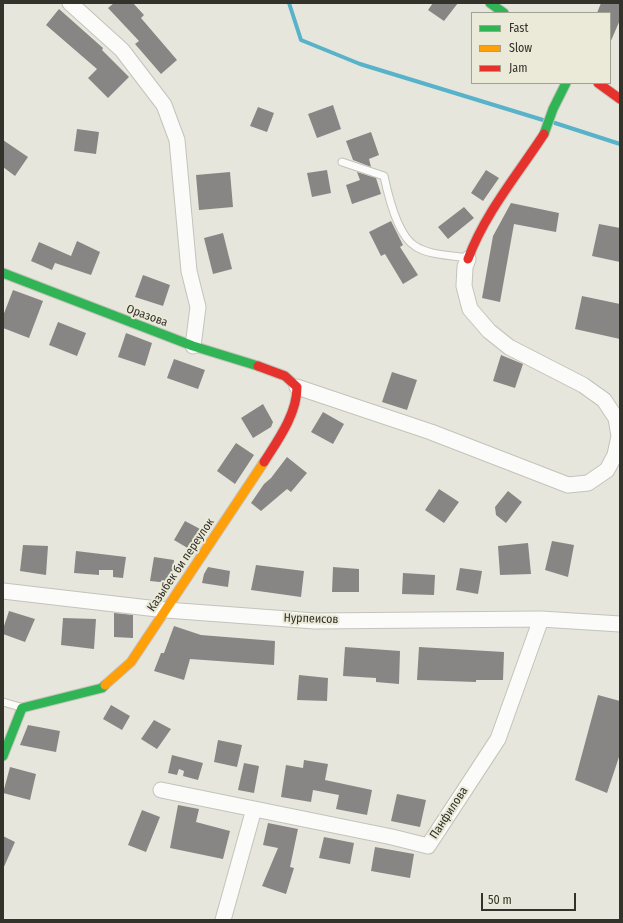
<!DOCTYPE html>
<html>
<head>
<meta charset="utf-8">
<style>
	body { margin:0 }
	#map { position:relative; width:623px; height:923px; overflow:hidden; background:#e6e6dc; font-family:"Fira Sans Condensed",sans-serif }
	canvas { display:block }
	.frame { position:absolute; inset:0; border:4px solid #33322b; pointer-events:none }
	.legend { position:absolute; left:471px; top:12px; width:140px; height:72px; box-sizing:border-box; background:#ebe9d7; border:1px solid #a1a092; margin:0; padding:5px 7px; list-style:none; font-size:12px; color:#33322b }
	.legend li { display:flex; align-items:center; gap:8px; height:20px }
	.legend b { width:20px; border:1px solid #a1a092 }
	.scale { position:absolute; left:481px; top:893px; width:95px; height:18px; box-sizing:border-box; border:2px solid #33322b; border-top:0; padding-left:5px; font-size:12px; line-height:14px; white-space:nowrap; color:#33322b; -webkit-text-stroke:3px #ebe9d7; paint-order:stroke }
</style>
</head>
<body>
<div id="map">
<canvas width="623" height="923"></canvas>
<div class="frame"></div>
<ul class="legend">
<li><b style="height:5px;background:#30b455"></b>Fast</li>
<li><b style="height:5px;background:#ff9f0a"></b>Slow</li>
<li><b style="height:5px;background:#e5322d"></b>Jam</li>
</ul>
<div class="scale">50 m</div>
</div>
<script>
const context = document.querySelector('canvas').getContext('2d');
context.lineJoin = 'round';
function trace(path, color, width, dash) { context.strokeStyle = color; context.lineWidth = width; context.lineCap = dash ? 'butt' : 'round'; context.setLineDash(dash || []); context.stroke(path); }
function fillPath(path, color) { context.fillStyle = color; context.fill(path, 'evenodd'); }
function write(font, color, halo, rows, align = 'center') {
  context.font = font + ' "Fira Sans Condensed",sans-serif'; context.lineWidth = 4; context.setLineDash([]); context.textBaseline = 'middle'; context.strokeStyle = halo; context.fillStyle = color; for (const [text, x, y, turn = 0] of rows) {
    context.save(); context.translate(x, y); context.rotate((+turn || 0) * Math.PI / 180); context.textAlign = isNaN(turn) ? turn : align; if (halo) context.strokeText(text, 0, 0); context.fillText(text, 0, 0); context.restore();
  }
}
trace(new Path2D(`
	M289,3L301,40L360,64L543,120
	M555,123L620,144`), '#57b2ca', 4);
fillPath(new Path2D(`
	M114,3H133L144,15L141,18L177,60L161,74L135,44L139,41L108,8Z
	M433,3H458L444,21L428,10Z
	M601,3H620V20L610,43V13H597Z
	M59,9L103,48L102,50L129,77L108,98L88,78L97,69L46,25Z
	M333,105L341,129L317,138L308,114Z
	M258,107L274,113L267,132L250,126Z
	M77,129L99,132L96,154L74,151Z
	M371,132L379,155L369,159L371,167L353,160L346,141Z
	M3,140L28,157L15,176L3,167Z
	M327,170L331,193L312,197L307,173Z
	M486,170L499,178L483,201L471,193Z
	M230,172L233,207L199,210L196,175Z
	M357,172L376,178L381,194L352,204L346,185L360,180Z
	M511,203L559,213L556,232L514,224L500,302L482,298L493,236Z
	M464,207L474,218L448,239L438,227Z
	M391,221L403,245L400,247L418,275L403,284L385,254L381,256L369,232Z
	M599,224L620,228V262L592,256Z
	M223,233L232,269L213,274L204,238Z
	M77,241L100,252L91,275L55,263L52,270L31,261L39,242L71,256Z
	M143,275L170,285L163,306L135,297Z
	M13,290L43,301L29,338L3,328V316Z
	M582,296L620,304V339L575,329Z
	M58,322L86,333L77,356L49,345Z
	M126,333L152,343L145,366L118,357Z
	M501,355L523,364L515,388L493,381Z
	M174,359L205,370L198,389L167,378Z
	M392,372L417,380L407,410L382,402Z
	M263,404L273,422L271,427L253,438L241,418Z
	M323,412L344,424L333,444L311,432Z
	M236,443L254,455L235,484L217,471Z
	M287,457L307,473L291,492L287,489L261,511L251,503L264,484L271,478Z
	M439,489L459,502L444,523L425,510Z
	M508,491L522,502L506,523L496,515L495,507Z
	M185,521L202,530L191,550L174,540Z
	M552,541L574,545L568,577L545,570Z
	M528,543L531,574L500,575L498,546Z
	M23,545L48,546L46,575L20,571Z
	M76,551L126,557L123,578L113,577V570H99V575L74,573Z
	M154,557L174,560L172,579L169,583L150,581Z
	M256,565L304,571L301,597L251,590Z
	M208,567L230,571L228,587L202,583L204,574Z
	M333,567L359,569V592H332Z
	M460,568L482,571L478,594L456,590Z
	M403,573L435,575L434,595L402,594Z
	M9,611L35,619L25,642L3,634V629Z
	M114,613L133,615V638L114,637Z
	M63,618L96,619L94,649L61,645Z
	M174,626L201,635L275,641L274,665L190,659L184,680L154,671L161,653H164Z
	M345,647L400,651L399,684L376,682V678L343,676Z
	M419,647L504,652L503,680H476V682L417,680Z
	M299,675L328,678L327,701L297,700Z
	M598,695L620,701V754L607,793L575,780Z
	M111,705L130,716L122,730L103,719Z
	M154,720L171,729L157,749L141,739Z
	M28,725L60,731L56,752L20,745Z
	M218,740L242,745L237,767L214,762Z
	M172,755L203,763L198,780L183,776L184,771L179,769L177,775L168,773Z
	M304,760L328,764L325,780L372,790L367,815L336,809L339,795L313,790L311,802L281,797L286,765L303,768Z
	M244,763L259,766L254,793L238,790Z
	M10,767L36,774L30,800L3,793Z
	M397,794L426,800L420,827L391,821Z
	M178,805L199,809L196,822L230,831L223,859L170,848Z
	M142,810L160,817L146,852L128,845Z
	M268,823L298,829L290,867L294,868L286,894L262,886L278,848L263,845Z
	M3,836L15,842L3,869Z
	M324,837L354,843L350,864L319,858Z
	M375,847L414,854L410,878L371,871Z`), '#888684');
const lane = new Path2D(`
	M342,162L384,176C388,195 397,235 415,246C428,255 450,255 466,258
	M3,702L20,707`);
const street = new Path2D(`
	M70,3L122,50L164,105L177,140L189,271L198,307L193,346
	M297,387L431,432L568,485L588,483L607,470L615,455L619,436L616,418L604,400L583,385L509,347L489,331L470,309L464,286L465,267L468,259
	M3,591L166,610L315,621L541,619L620,624
	M161,790L392,837L428,846L498,739L541,619
	M223,920L254,809`);
const fast = new Path2D(`
	M490,3L504,13
	M544,134L553,109L566,83
	M3,273L193,346L258,366
	M3,756L22,708L102,688L105,685`);
const slow = new Path2D(`
	M105,685L131,662L264,462`);
const jam = new Path2D(`
	M598,83L620,99
	M468,259C485,213 518,174 544,134
	M258,366L285,376L297,387C297,414 278,440 264,462`);
trace(lane, '#c4c3bb', 9);
trace(street, '#c4c3bb', 17);
trace(fast, '#c4c3bb', 11);
trace(slow, '#c4c3bb', 11);
trace(jam, '#c4c3bb', 11);
trace(lane, '#fbfbfa', 7);
trace(street, '#fbfbfa', 15);
trace(fast, '#30b455', 9);
trace(slow, '#ff9f0a', 9);
trace(jam, '#e5322d', 9);
write('12px', '#33322b', '#ebe9d7', [
	["Оразова",147,316,20],
	["Казыбек би переулок",181,565,-56],
	["Нурпеисов",311,619,2],
	["Панфилова",449,813,-57]
]);
</script>
</body>
</html>
